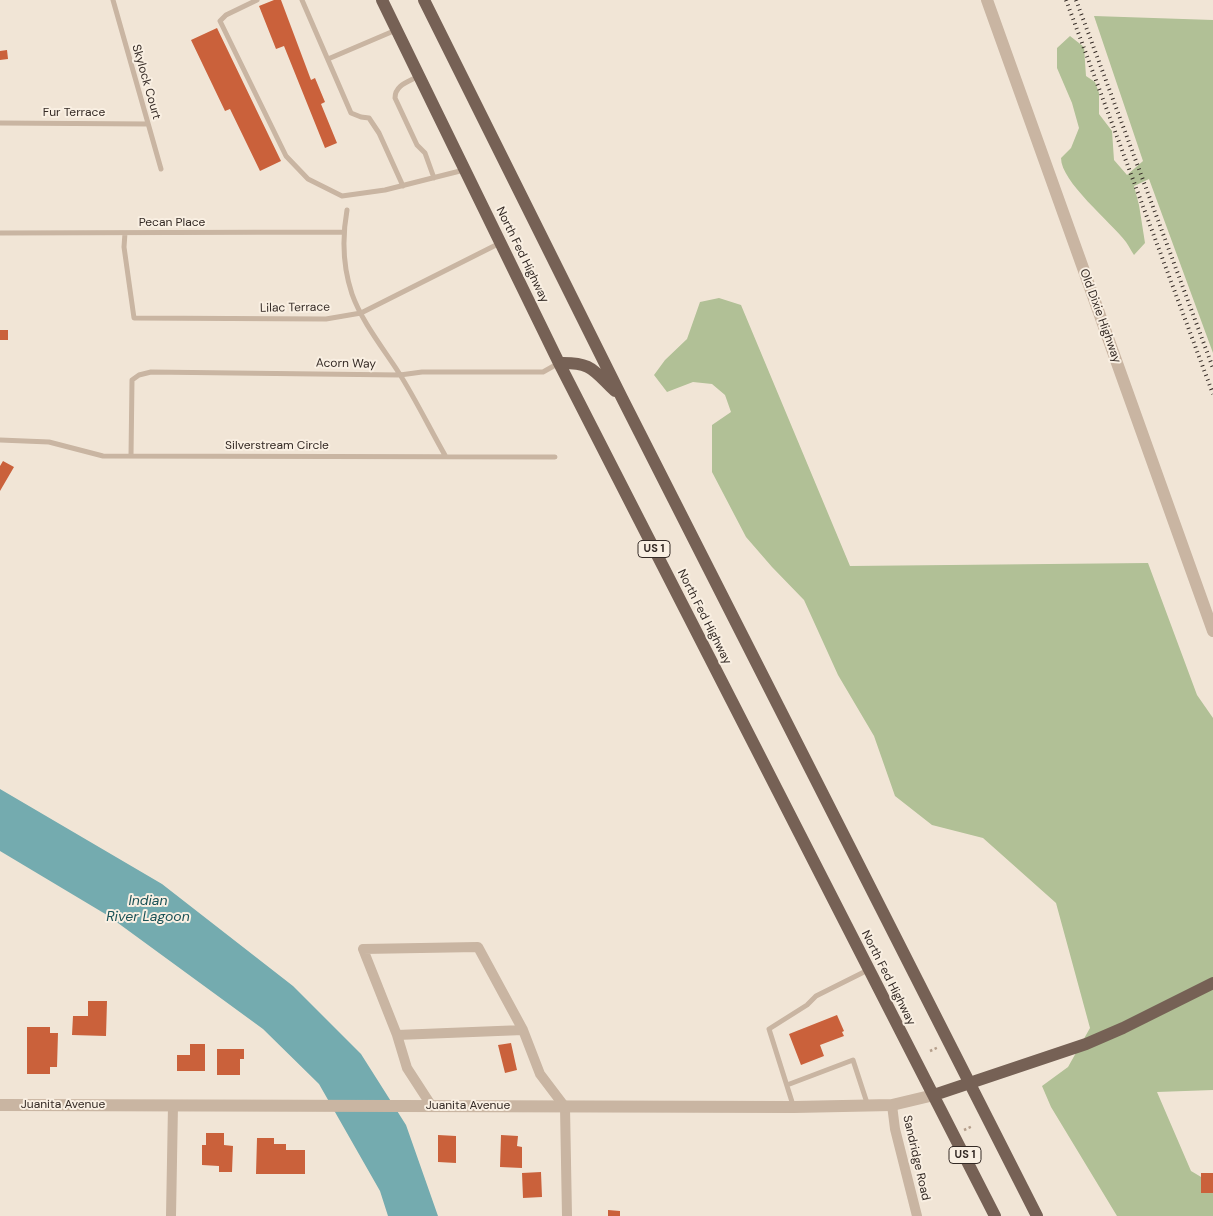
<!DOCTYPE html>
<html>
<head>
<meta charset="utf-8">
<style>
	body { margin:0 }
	canvas { display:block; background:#f1e5d6 }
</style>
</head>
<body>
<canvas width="1213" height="1216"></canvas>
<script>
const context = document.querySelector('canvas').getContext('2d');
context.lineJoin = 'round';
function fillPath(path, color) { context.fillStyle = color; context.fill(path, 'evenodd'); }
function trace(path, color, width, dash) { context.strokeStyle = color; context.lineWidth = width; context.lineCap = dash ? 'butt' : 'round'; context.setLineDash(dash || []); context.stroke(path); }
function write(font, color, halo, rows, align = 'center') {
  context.font = font + ' "DM Sans",sans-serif'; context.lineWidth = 4; context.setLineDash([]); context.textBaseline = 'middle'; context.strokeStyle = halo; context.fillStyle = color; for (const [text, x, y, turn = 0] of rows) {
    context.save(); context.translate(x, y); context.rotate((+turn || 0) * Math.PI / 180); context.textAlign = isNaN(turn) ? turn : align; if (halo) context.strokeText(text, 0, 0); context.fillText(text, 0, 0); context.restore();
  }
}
fillPath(new Path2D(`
	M1094,16L1213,20V353L1149,179L1134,186L1139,205L1145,243L1134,255C1131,251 1129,246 1126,242C1110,221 1061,182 1061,158L1071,148L1079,128L1072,103L1057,68V48L1070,36L1084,47L1086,76L1095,82L1099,93V114L1112,131L1114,160L1127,175L1143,161Z
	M719,298L741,305L850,566L1148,563L1197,695L1213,718V1090L1157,1092L1191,1171L1213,1184V1216H1117L1051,1107L1042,1086L1068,1067L1090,1028L1056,903L983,838L932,825L895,796L874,736L838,675L804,600L772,567L746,537L712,472V425L731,412L725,395L712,384L693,382L667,392L654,375L665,360L687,339L700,302Z`), '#b1c096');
fillPath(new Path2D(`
	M0,789L162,884L293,986L361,1054L406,1125L438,1216H388L380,1191L319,1084L263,1029L107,915L0,851Z`), '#74abaf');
fillPath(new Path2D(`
	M274,0H281L311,80L315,78L325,102L321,104L337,143L325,148L284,46L276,49L259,6Z
	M217,28L281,161L260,171L230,109L225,111L191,40Z
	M7,50L8,59L0,60V51Z
	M0,330H8V340H0Z
	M3,461L14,467L0,491V466Z
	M88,1001H107L106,1036L72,1035L73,1016H88Z
	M837,1015L844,1031L842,1032L844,1036L820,1045L824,1056L801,1065L789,1034Z
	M27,1027H50V1033H58L57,1067H50V1074H27Z
	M511,1043L517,1070L505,1073L498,1045Z
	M190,1044H205V1071H177V1055H190Z
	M217,1049H244V1059H240V1075H217Z
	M206,1133H224V1145L233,1146L232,1172H219V1166L202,1165V1145H206Z
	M438,1135L456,1136V1163L438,1162Z
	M501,1135L518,1136L517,1146L522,1147V1168L500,1167Z
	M257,1138H274V1144H286V1150H305V1174H256Z
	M541,1172L542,1197L523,1198L522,1173Z
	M1201,1173H1213V1193H1201Z
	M608,1210L620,1211V1216H608Z`), '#ca613b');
trace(new Path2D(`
	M930,1051L939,1047
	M964,1130L973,1126`), '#b59f8c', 2.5, [2.5, 2.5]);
trace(new Path2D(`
	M113,0L161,169
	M257,0L226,15L220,21L286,156L308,179L342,196L385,190L464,170
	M302,0L351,113L361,117L369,118L379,133L403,186
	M328,59L396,30
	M419,76C408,82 395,85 395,98L417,145L425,153L434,178
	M0,123L148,124
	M347,210C342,238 343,267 352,294C362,322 383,348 399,373C416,400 430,429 446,457
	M0,233L343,232
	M125,233L124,247L134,318L326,319L361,313L500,243
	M0,440L49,442L103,456L555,457
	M131,456L132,380L139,375L151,372L400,375L422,372H543L559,363
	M787,1085L853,1060L868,1106
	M793,1105L769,1029L807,1005L816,996L868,970`), '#c9b5a2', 5);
trace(new Path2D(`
	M397,1035L523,1030
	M431,1105L407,1068L397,1035L363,949L478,947L523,1030L540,1074L565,1107L567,1216
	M892,1105L895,1129L917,1216
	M171,1216L173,1105`), '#c9b5a2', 10);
trace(new Path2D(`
	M987,0L1213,631
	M0,1105L794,1107L892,1105L934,1095`), '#c9b5a2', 12);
trace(new Path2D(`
	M382,0L559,363L995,1216
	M424,0L622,398L1037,1216
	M559,363C592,362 593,370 615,391
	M934,1095L1086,1044L1123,1028L1213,983`), '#766155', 12);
trace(new Path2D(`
	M1066,0L1213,394
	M1076,0L1213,368`), '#342a25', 4, [1, 4]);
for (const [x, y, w] of [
	[654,549,32],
	[965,1155,32]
]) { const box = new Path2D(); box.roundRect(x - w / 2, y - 8.5, w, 17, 4); context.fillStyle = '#f9efe2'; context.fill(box); trace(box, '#342a25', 1); }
write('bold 11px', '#342a25', null, [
	["US 1",654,549],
	["US 1",965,1155]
]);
write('12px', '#342a25', '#f9efe2', [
	["Skylock Court",146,82,74],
	["Fur Terrace",74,113],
	["Pecan Place",172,223],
	["North Fed Highway",522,255,64],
	["Lilac Terrace",295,308,-1],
	["Old Dixie Highway",1100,316,70],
	["Acorn Way",346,364,1],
	["Silverstream Circle",277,446],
	["North Fed Highway",704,617,63],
	["North Fed Highway",888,978,63],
	["Juanita Avenue",63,1105],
	["Juanita Avenue",468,1106],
	["Sandridge Road",916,1158,77]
]);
write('italic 14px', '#195156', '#f9efe2', [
	["Indian",148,901],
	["River Lagoon",148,917]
]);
</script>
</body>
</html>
